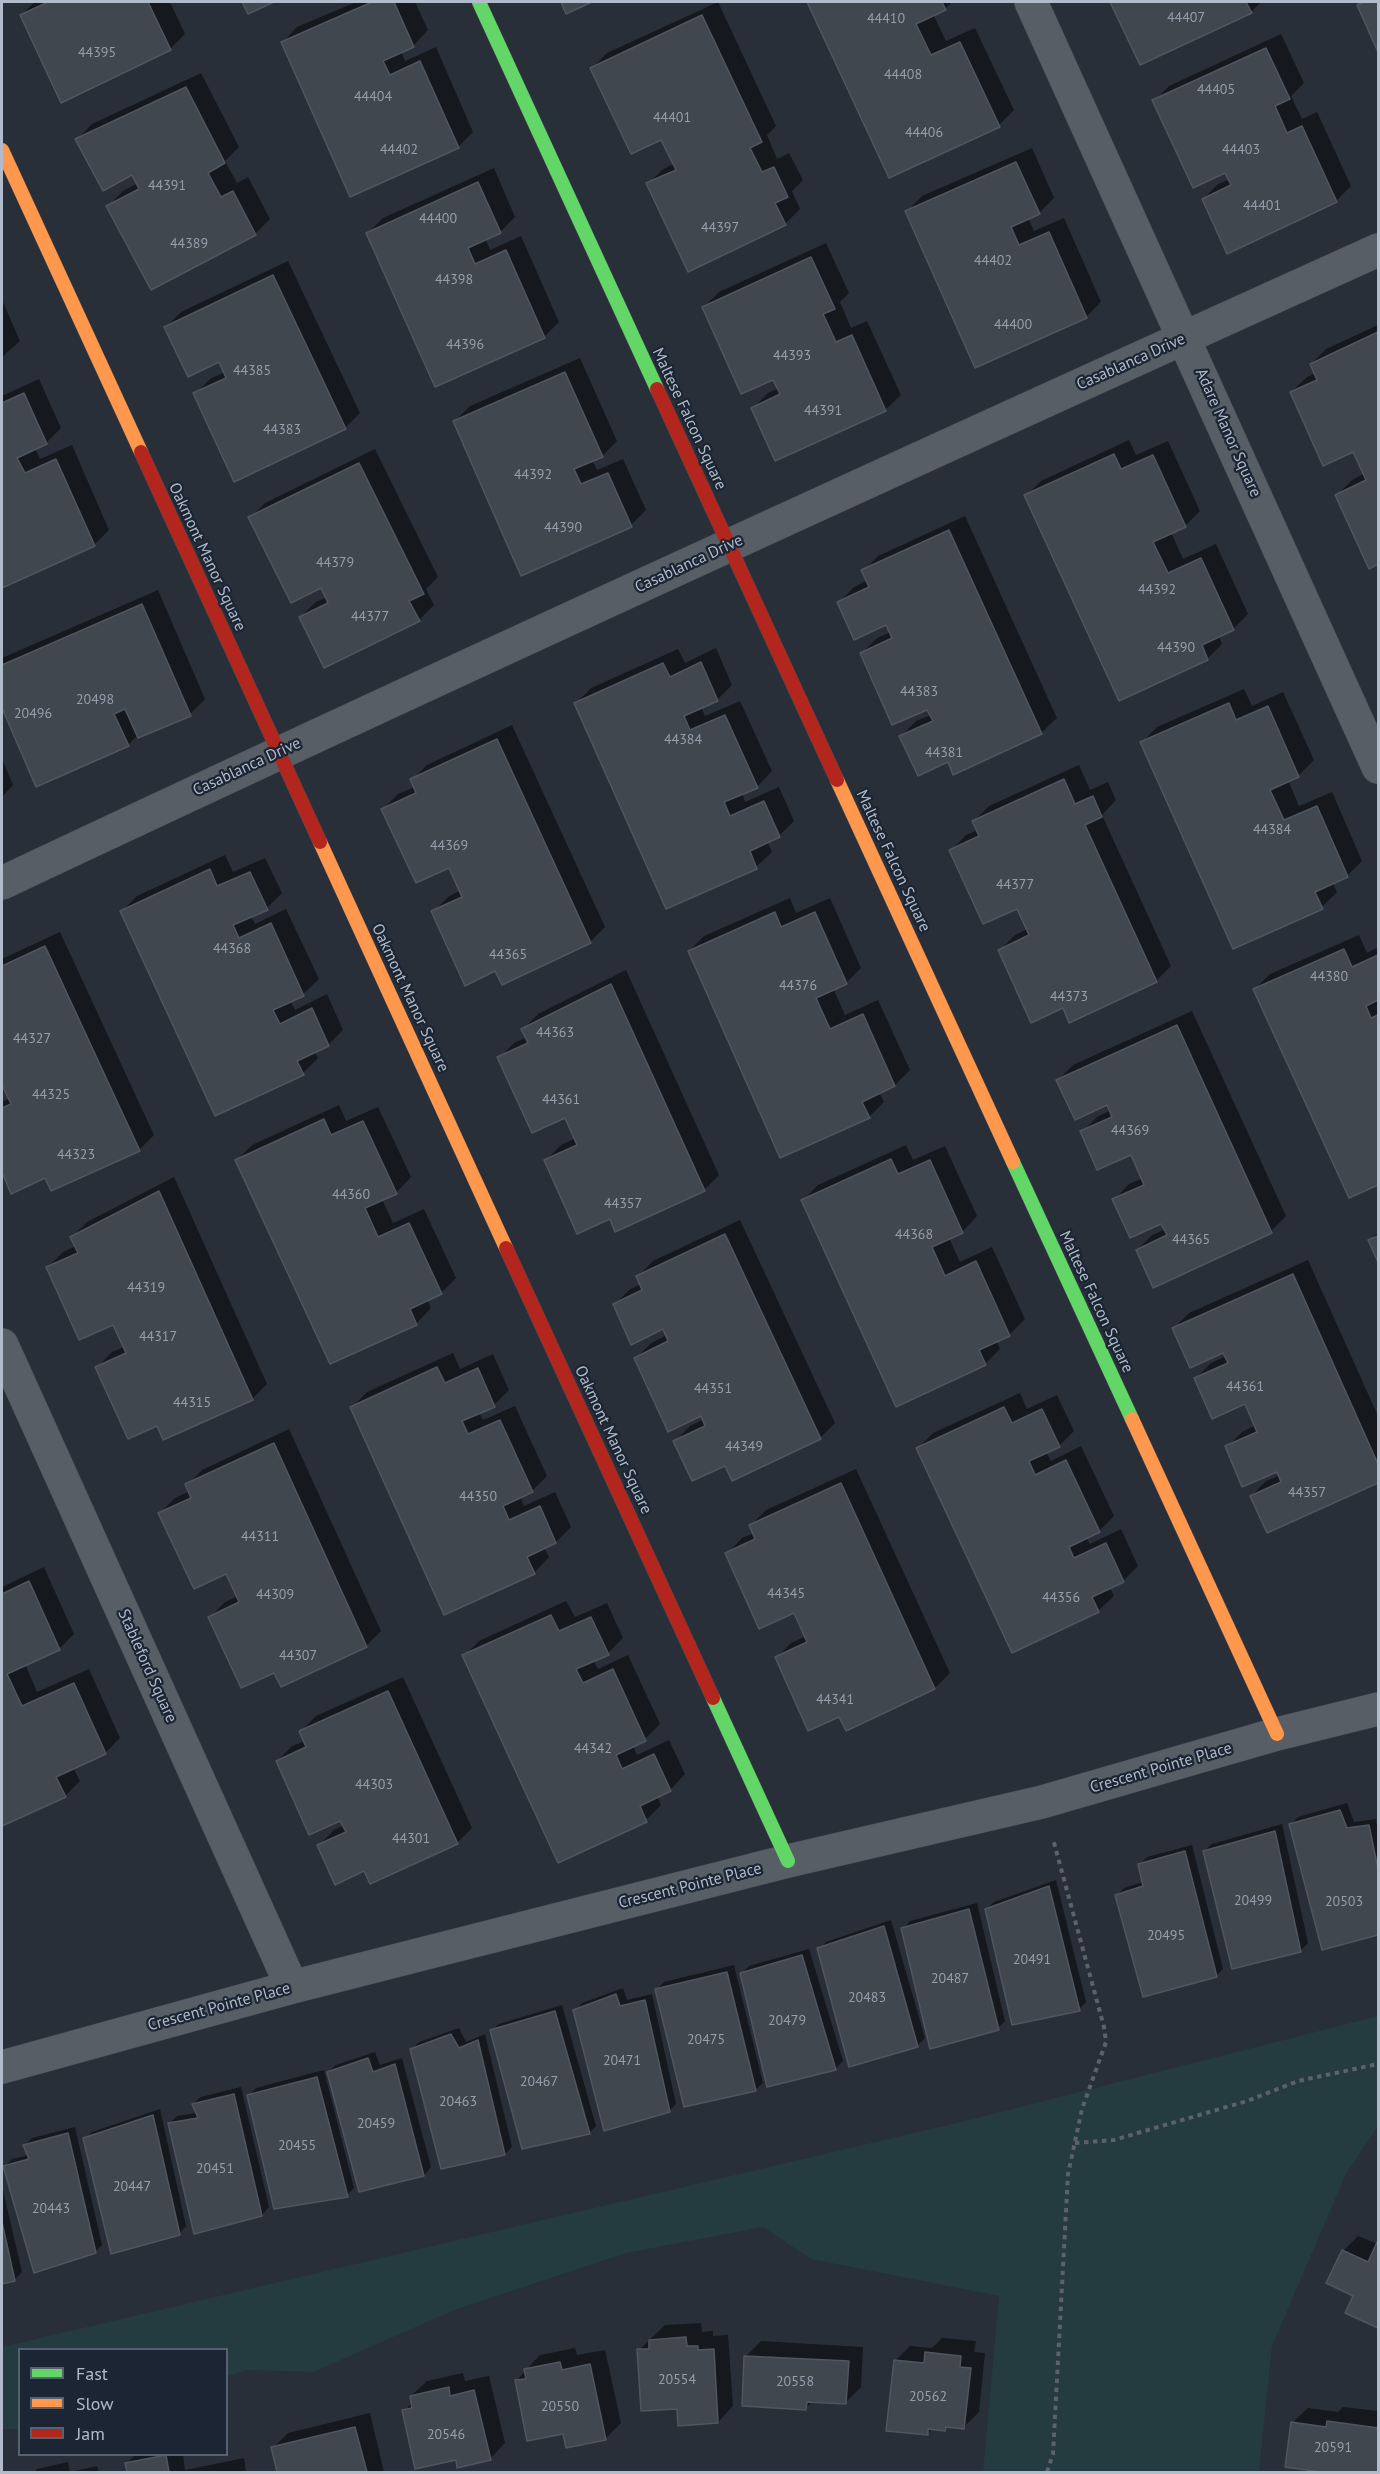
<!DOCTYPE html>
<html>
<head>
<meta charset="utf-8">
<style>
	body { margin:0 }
	#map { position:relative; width:1380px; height:2474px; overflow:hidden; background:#282f38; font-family:"PT Sans",sans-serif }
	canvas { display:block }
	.frame { position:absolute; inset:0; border:3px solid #b1bbca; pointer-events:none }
	.legend { position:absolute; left:18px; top:2348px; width:210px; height:108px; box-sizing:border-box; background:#1b2533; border:2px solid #57616f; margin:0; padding:8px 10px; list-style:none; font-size:18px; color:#b1bbca }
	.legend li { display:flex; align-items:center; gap:12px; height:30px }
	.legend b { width:30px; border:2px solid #57616f }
</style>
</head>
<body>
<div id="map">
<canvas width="1380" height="2474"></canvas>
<div class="frame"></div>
<ul class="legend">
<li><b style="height:8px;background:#63d668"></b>Fast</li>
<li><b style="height:8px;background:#ff974d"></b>Slow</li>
<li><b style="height:8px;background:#b3261e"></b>Jam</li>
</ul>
</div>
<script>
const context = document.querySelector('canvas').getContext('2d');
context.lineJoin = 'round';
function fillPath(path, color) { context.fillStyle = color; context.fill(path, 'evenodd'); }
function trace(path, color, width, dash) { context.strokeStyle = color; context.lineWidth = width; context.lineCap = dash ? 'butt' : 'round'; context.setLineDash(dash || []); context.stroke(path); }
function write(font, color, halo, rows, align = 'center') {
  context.font = font + ' "PT Sans",sans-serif'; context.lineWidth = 4.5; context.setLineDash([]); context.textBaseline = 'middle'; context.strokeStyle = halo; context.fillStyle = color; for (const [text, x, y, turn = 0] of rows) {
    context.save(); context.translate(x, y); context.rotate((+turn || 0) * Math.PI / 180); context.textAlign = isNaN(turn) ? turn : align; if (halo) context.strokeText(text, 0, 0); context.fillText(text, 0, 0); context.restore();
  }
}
fillPath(new Path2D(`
	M1378,2016V2126L1346,2174L1272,2346L1259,2472H983L999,2296L811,2259L763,2227L626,2253L457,2309L313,2372L248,2370L227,2376L226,2350H20L19,2429H2V2347L965,2121Z`), '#243b3f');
fillPath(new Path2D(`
	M35,2H170L185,34L170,49L21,15Z
	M356,2H415L428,30L413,46L401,51L405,61L436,47L473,132L458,147L282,43L297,27Z
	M718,2L776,126L767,135L777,159L789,153L803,180L792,191L800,209L785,224L648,184L663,169L674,164L662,138L592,68L607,53Z
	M808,2H952L945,9L933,14L946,41L975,28L1014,110L999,125L890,176Z
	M1112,2H1261L1251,12L1140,63Z
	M1362,2H1378V49L1359,5Z
	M1281,34L1304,83L1291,96L1302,119L1317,112L1351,186L1336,201L1203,199L1218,184L1230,179L1226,171L1154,101L1169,86Z
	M201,73L239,147L225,161L237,183L248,177L270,219L255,234L108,206L123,191L138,183L132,173L77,139L92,124Z
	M1032,148L1054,198L1039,213L1028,218L1034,231L1064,218L1101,302L1086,317L907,211L922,196Z
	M494,168L515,217L500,232L485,238L490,250L521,236L559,322L544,337L368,233L383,218Z
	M826,243L849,293L840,302L851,328L867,321L901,395L885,410L753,408L768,393L779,388L774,378L704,307L719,292Z
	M288,261L360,413L345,428L195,394L210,379L225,372L219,360L166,327L181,312Z
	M2,300L20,341L2,357Z
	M1378,325V563L1370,567L1337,495L1352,480L1365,473L1354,450L1291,392L1307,377L1315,373L1311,364L1326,349Z
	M580,358L617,441L602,456L592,460L597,470L623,459L646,510L631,525L455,421L470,406Z
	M39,379L61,428L46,443L35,448L40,459L72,445L109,530L94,545L2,587V396Z
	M1129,440L1136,455L1168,441L1200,511L1185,526L1171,532L1183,559L1216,544L1248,614L1233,629L1219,636L1222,644L1207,659L1026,496L1041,481Z
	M375,449L438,577L426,589L434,605L419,620L300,617L316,602L327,597L321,586L250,518L265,503Z
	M965,516L1057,718L1041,733L948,760L901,736L916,721L931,715L928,708L862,653L877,638L891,632L887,623L839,602L854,587L868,580L863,571L878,556Z
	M158,590L205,699L190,714L138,735L128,745L37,785L2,705V658Z
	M716,648L732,685L717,700L701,707L705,716L740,701L772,771L757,787L742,793L745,802L779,787L794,821L779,836L767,841L772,852L756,867L667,907L576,703L591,688L678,649L685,663Z
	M1244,689L1252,706L1283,692L1314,760L1299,775L1288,780L1299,806L1332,792L1362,861L1347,876L1332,882L1337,892L1322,907L1234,947L1142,742L1157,727Z
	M512,725L605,927L590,942L496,969L433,912L448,897L461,890L450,866L383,809L398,794L415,787L412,780L427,765Z
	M2,759L13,785L2,797Z
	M1079,765L1090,790L1108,782L1116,800L1102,815L1171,966L1156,981L1064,1006L1000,950L1015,935L1028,929L1017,907L951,850L966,835L978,830L974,821L989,806Z
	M225,855L233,872L265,858L282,893L267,908L251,916L255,924L286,909L319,979L303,994L290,1000L295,1010L327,994L343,1030L328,1045L314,1051L318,1058L303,1073L122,911L137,896Z
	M790,898L796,913L830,898L861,968L846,983L834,990L845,1015L878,1000L910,1070L895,1085L879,1092L884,1102L869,1117L689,951L704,936Z
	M60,932L154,1135L139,1150L46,1176L12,1192L2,1169V1102L10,1098L2,1081V959Z
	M1359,935L1367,953L1378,947V1183L1349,1196L1255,989L1270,974Z
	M626,970L719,1175L704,1190L611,1217L546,1160L561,1145L576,1138L566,1116L499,1058L514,1043L527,1037L523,1029L538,1014Z
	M1192,1011L1286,1216L1271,1231L1154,1286L1137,1250L1152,1235L1166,1229L1162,1222L1114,1200L1129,1184L1143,1178L1132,1153L1082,1132L1097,1117L1111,1110L1107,1103L1058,1080L1073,1065Z
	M339,1105L346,1121L378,1107L411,1177L396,1193L382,1199L393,1223L424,1209L456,1278L441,1293L427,1299L431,1308L416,1324L237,1160L252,1145Z
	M906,1145L913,1160L945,1146L977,1216L962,1232L949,1238L960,1262L992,1247L1025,1319L1010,1334L996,1340L1000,1349L985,1364L803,1200L818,1185Z
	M174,1177L267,1384L252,1399L158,1424L97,1367L112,1352L124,1347L114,1323L48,1267L63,1252L76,1246L72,1237L87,1222Z
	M740,1220L835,1423L820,1438L726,1464L675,1441L690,1426L704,1419L702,1414L636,1358L651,1343L667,1335L664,1327L614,1305L629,1290L641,1284L638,1276L653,1261Z
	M1378,1232V1259L1370,1241Z
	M1308,1260L1378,1416V1481L1268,1531L1251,1496L1266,1481L1280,1475L1277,1470L1227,1447L1242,1432L1256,1425L1246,1402L1196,1378L1211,1363L1226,1356L1224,1351L1174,1328L1189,1313Z
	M453,1353L460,1369L493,1354L509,1390L494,1405L479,1412L483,1420L515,1406L547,1476L532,1491L520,1496L524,1506L555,1492L571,1527L556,1542L544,1547L549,1557L534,1573L352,1407L367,1392Z
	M1020,1393L1027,1409L1057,1395L1074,1431L1059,1446L1046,1452L1051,1461L1081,1446L1114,1516L1099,1531L1086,1537L1090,1544L1121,1529L1138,1566L1123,1581L1110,1588L1114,1596L1098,1611L1013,1651L918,1448L933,1433Z
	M289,1429L381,1631L366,1646L275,1671L210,1617L225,1602L238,1596L227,1572L160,1513L175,1498L190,1491L187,1485L202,1470Z
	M856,1469L950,1673L935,1688L840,1715L776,1658L791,1643L806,1636L795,1611L727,1554L742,1538L754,1533L751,1525L766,1510Z
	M44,1567L74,1634L59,1649L25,1664L37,1692L89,1669L120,1738L105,1753L73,1767L80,1781L65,1796L2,1825V1587Z
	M566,1601L575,1617L607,1603L623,1638L608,1653L593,1660L598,1669L628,1655L660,1724L645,1739L633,1745L637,1755L669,1740L685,1774L670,1790L657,1796L661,1805L646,1820L558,1861L464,1656L479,1641Z
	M403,1677L472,1828L457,1843L365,1869L319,1845L334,1830L344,1825L341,1819L277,1761L292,1746L305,1741L301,1731L316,1716Z
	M1347,1803L1354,1822L1376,1819L1378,1832V1933L1323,1948L1291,1824L1298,1817Z
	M1282,1824L1308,1943L1301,1950L1233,1967L1204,1851L1212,1844Z
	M1192,1845L1223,1969L1216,1976L1117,1895L1124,1888L1143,1882L1139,1865L1147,1857Z
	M1056,1880L1086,2002L1079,2009L986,1909L994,1902Z
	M977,1903L1005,2021L998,2028L903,1929L910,1921Z
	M891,1920L925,2038L917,2046L819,1949L826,1942Z
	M809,1949L843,2061L836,2068L768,2086L741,1974L749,1966Z
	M734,1965L763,2083L755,2090L657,1989L664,1982Z
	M623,1988L627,2000L652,1994L676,2104L669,2111L575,2011L582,2003Z
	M562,2005L596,2126L589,2133L491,2031L499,2024Z
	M459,2028L466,2042L485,2034L512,2147L505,2154L412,2049L419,2042Z
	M375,2052L380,2065L402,2058L431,2167L424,2175L360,2190L328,2072L336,2065Z
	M324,2070L354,2188L347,2195L249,2096L256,2088Z
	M241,2087L269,2207L262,2215L170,2123L177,2116L197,2113L193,2104L201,2097Z
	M160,2109L186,2226L179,2234L85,2139L92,2132Z
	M75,2127L102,2245L95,2252L5,2166L12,2159L29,2155L25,2145L32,2138Z
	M2,2186L22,2272L15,2279L2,2282Z
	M1358,2236L1378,2244V2327L1347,2312L1355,2295L1343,2251Z
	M701,2323L702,2332L713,2331V2336L728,2335L733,2406L718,2422L679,2408L639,2350L665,2325Z
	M942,2338L976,2341L974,2352L985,2353L979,2412L963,2428L949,2426L945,2430L933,2428L927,2434L895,2361L910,2346L932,2348Z
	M761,2341L863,2347L861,2387L846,2402L813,2401L806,2408L746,2356Z
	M575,2348L577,2355L605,2350L621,2423L606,2438L564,2432L516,2381L540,2355Z
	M463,2373L465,2381L489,2376L505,2443L490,2459L457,2458L404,2411L413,2402L411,2396L427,2381Z
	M1343,2407L1378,2411V2472H1332L1287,2466L1292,2423L1308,2408L1338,2412Z
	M370,2413L384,2472H279L273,2448L288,2433Z
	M136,2454H183L185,2470L244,2458L246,2472H128L126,2464Z
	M68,2462L70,2472L97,2466L99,2472H34L37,2469Z`), '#0007');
const building = new Path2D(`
	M48,2H148L171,50L61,103L20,15Z
	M242,2H274L248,14Z
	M372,2H394L414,47L383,61L390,75L420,61L459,148L350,197L281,42Z
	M561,2H592L566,14Z
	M807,2H942L946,10L916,24L931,55L960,42L1000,127L889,178Z
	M1110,2H1246L1252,13L1140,65Z
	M1364,2H1378V52L1357,5Z
	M702,15L762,142L750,148L762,172L774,167L788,197L775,203L786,225L688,272L646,183L676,170L661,140L631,154L590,68Z
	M1266,48L1290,99L1275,106L1287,133L1302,126L1337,202L1227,254L1202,199L1231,185L1225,173L1193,188L1152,100Z
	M186,87L225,163L208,173L221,197L233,191L256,235L151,290L106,206L139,189L132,175L103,191L75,139Z
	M1016,162L1040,214L1011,227L1019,245L1049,232L1087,318L975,368L905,211Z
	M478,182L501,233L468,248L475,264L506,250L545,338L435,387L366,233Z
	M811,257L835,309L823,314L836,342L852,335L886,411L775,461L751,408L780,394L773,380L741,394L702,307Z
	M273,275L346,429L234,482L193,393L226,378L219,362L188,377L164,327Z
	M1378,332V564L1369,569L1335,495L1366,480L1353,452L1323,466L1290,392L1317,380L1310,364Z
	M565,372L603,457L574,469L581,484L608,473L632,527L521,576L453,421Z
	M24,393L47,444L17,458L25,473L56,459L95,546L2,588V403Z
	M1114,454L1121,469L1153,455L1186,527L1153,542L1168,573L1201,558L1234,630L1202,645L1208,660L1119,701L1024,495Z
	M359,463L424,594L409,601L420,621L324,668L299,617L328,603L321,588L291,603L248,517Z
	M949,530L1042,734L953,775L948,762L918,776L899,736L933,721L927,710L892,725L860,653L892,638L886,625L854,640L837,602L869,587L861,570Z
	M142,604L191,716L138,738L125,709L114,714L129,746L36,787L2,708V665Z
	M701,662L718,701L684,716L690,730L725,715L758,788L724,802L730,816L764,801L780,837L750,851L757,869L666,909L574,703L663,663L670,677Z
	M1229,703L1236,720L1268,706L1299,777L1270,790L1284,820L1317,806L1348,877L1315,892L1323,909L1233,949L1140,742Z
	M497,739L591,943L502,985L495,971L465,986L431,911L462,897L449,868L416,883L381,809L416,793L410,779Z
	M1064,779L1075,804L1093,796L1102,817L1085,825L1157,982L1069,1023L1063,1008L1031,1023L998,950L1029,935L1017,909L983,924L949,850L979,836L972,821Z
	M210,869L217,886L250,872L268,910L233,925L239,938L271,923L304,996L273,1010L280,1024L312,1008L329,1046L297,1061L304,1075L215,1116L120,911Z
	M775,912L781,927L815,912L847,984L816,998L830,1029L863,1014L895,1086L862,1102L870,1118L780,1158L688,951Z
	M45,946L140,1151L51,1191L45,1178L11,1194L2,1172V1108L11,1104L2,1085V966Z
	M1344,949L1352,967L1378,955V1000L1366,1006L1371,1018L1378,1015V1185L1349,1198L1253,989Z
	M611,984L705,1191L615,1232L610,1219L577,1234L544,1160L577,1145L565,1118L532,1133L497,1057L528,1043L521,1029Z
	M1177,1025L1272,1233L1153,1288L1136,1250L1167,1235L1161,1224L1130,1238L1112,1199L1144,1185L1131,1155L1097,1170L1080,1131L1112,1117L1107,1105L1075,1120L1056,1080Z
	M324,1119L331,1135L363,1121L397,1194L365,1208L378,1237L409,1223L442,1294L410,1309L417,1325L330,1364L235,1160Z
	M891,1159L898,1174L930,1160L963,1233L932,1247L945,1276L976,1261L1010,1336L979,1350L986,1365L896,1407L801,1200Z
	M159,1191L253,1400L163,1440L157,1426L128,1439L95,1367L126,1353L113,1325L79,1340L46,1267L78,1253L70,1237Z
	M725,1234L821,1439L732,1481L725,1466L692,1481L673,1441L705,1426L701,1416L668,1432L634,1358L668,1341L663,1329L631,1345L613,1304L642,1290L636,1276Z
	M1378,1236V1262L1368,1240Z
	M1293,1274L1378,1464V1483L1267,1533L1250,1496L1281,1482L1277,1472L1242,1487L1225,1446L1257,1432L1245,1404L1212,1419L1194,1378L1228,1363L1223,1353L1190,1368L1172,1328Z
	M437,1367L445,1383L478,1368L495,1407L462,1421L468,1434L500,1420L533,1492L503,1506L509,1520L540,1506L556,1543L527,1557L535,1574L444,1615L350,1407Z
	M1004,1407L1012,1423L1042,1409L1060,1447L1029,1461L1035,1475L1066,1460L1100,1532L1069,1547L1074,1558L1106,1543L1124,1582L1092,1597L1099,1612L1012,1653L916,1448Z
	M274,1443L367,1647L281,1687L274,1673L241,1688L208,1617L239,1602L226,1574L194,1589L158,1513L191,1498L185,1484Z
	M841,1483L935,1689L846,1731L839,1717L808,1731L775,1657L807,1642L794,1613L759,1629L725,1553L755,1539L749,1525Z
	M29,1581L60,1650L7,1674L22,1706L74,1683L106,1754L56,1777L66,1797L2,1826V1594Z
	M551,1615L559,1631L591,1617L609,1655L576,1669L583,1683L613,1669L646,1741L616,1755L622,1769L654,1754L671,1791L640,1806L647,1822L558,1863L462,1655Z
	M388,1691L458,1844L370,1884L364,1871L335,1885L317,1845L346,1832L340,1821L309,1835L276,1761L306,1747L299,1731Z
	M1340,1810L1347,1828L1369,1825L1378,1869V1935L1322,1950L1289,1824Z
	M1275,1831L1301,1952L1232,1969L1203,1851Z
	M1185,1851L1217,1977L1143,1997L1115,1895L1143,1886L1138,1864Z
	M1049,1886L1080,2011L1012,2025L985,1909Z
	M969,1909L999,2030L930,2049L901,1928Z
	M884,1926L918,2047L849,2067L817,1948Z
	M802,1955L836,2070L767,2087L740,1973Z
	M727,1972L756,2091L684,2107L655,1989Z
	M616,1994L620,2006L645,2000L670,2112L604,2131L573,2010Z
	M555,2011L590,2134L522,2149L490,2030Z
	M451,2034L459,2048L478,2040L505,2155L441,2169L410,2049Z
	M368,2058L373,2072L395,2064L424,2176L359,2192L327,2072Z
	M317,2077L348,2197L274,2209L247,2095Z
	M234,2094L262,2216L194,2234L168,2123L198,2118L192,2104Z
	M153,2115L180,2235L111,2254L83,2138Z
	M68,2133L96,2253L34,2273L3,2166L29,2159L23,2145Z
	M2,2222L15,2281L2,2284Z
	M1378,2240V2328L1345,2313L1353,2296L1326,2283L1342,2250L1368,2262Z
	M686,2337L687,2346H698V2350L714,2349L718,2423L678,2426L677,2409L641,2411L637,2349H649V2340Z
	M925,2352L961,2356L960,2367L971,2368L964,2429L946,2427L945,2431L928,2429V2435L886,2431L894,2360L924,2363Z
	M744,2356L849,2361L846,2404L807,2402L806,2410L742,2406Z
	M560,2362L562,2370L590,2364L606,2440L566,2448L563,2434L527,2441L515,2380L526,2379L524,2369Z
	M449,2387L450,2396L474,2390L491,2460L457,2468L456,2460L415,2469L402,2410L412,2408L410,2396Z
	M1327,2421L1378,2428V2472H1321L1285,2467L1291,2422L1326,2427Z
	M355,2427L367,2472H277L271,2447Z
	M166,2455L169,2472H127L125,2463Z`);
fillPath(building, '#41474e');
trace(building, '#505660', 1.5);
const street = new Path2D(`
	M1031,2L1378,767
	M2,883C458,668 918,458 1378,250
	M2,1345L292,1987
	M2,2067L292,1987L788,1861L1042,1802L1277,1734L1378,1709`);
const fast = new Path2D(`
	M479,2L657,389
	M1013,1162L1132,1419
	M713,1698L788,1861`);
const slow = new Path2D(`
	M2,150L141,452
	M837,780L1013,1162
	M320,842L506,1248
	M1132,1419L1277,1734`);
const jam = new Path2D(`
	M657,389L837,780
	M141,452L320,842
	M506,1248L713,1698`);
trace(street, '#454a51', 34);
trace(fast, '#454a51', 15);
trace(slow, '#454a51', 15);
trace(jam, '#454a51', 15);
trace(new Path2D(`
	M1075,2143L1114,2140L1247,2101L1298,2081L1378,2064
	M1047,2472L1053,2454L1068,2174L1082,2109L1106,2042L1104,2027L1053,1839`), '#5c6269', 4, [4.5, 4.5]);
trace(street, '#585e66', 33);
trace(fast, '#63d668', 14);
trace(slow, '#ff974d', 14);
trace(jam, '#b3261e', 14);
write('14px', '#959eab', null, [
	["44407",1186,18],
	["44410",886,19],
	["44395",97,53],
	["44408",903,75],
	["44405",1216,90],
	["44404",373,97],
	["44401",672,118],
	["44406",924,133],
	["44402",399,150],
	["44403",1241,150],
	["44391",167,186],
	["44401",1262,206],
	["44400",438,219],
	["44397",720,228],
	["44389",189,244],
	["44402",993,261],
	["44398",454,280],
	["44400",1013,325],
	["44396",465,345],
	["44393",792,356],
	["44385",252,371],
	["44391",823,411],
	["44383",282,430],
	["44392",533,475],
	["44390",563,528],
	["44379",335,563],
	["44392",1157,590],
	["44377",370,617],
	["44390",1176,648],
	["44383",919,692],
	["20498",95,700],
	["20496",33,714],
	["44384",683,740],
	["44381",944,753],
	["44384",1272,830],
	["44369",449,846],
	["44377",1015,885],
	["44368",232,949],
	["44365",508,955],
	["44380",1329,977],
	["44376",798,986],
	["44373",1069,997],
	["44363",555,1033],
	["44327",32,1039],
	["44325",51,1095],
	["44361",561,1100],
	["44369",1130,1131],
	["44323",76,1155],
	["44360",351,1195],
	["44357",623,1204],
	["44368",914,1235],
	["44365",1191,1240],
	["44319",146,1288],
	["44317",158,1337],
	["44361",1245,1387],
	["44351",713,1389],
	["44315",192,1403],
	["44349",744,1447],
	["44357",1307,1493],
	["44350",478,1497],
	["44311",260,1537],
	["44345",786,1594],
	["44309",275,1595],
	["44356",1061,1598],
	["44307",298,1656],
	["44341",835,1700],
	["44342",593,1749],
	["44303",374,1785],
	["44301",411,1839],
	["20499",1253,1901],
	["20503",1344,1902],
	["20495",1166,1936],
	["20491",1032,1960],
	["20487",950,1979],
	["20483",867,1998],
	["20479",787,2021],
	["20475",706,2040],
	["20471",622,2061],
	["20467",539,2082],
	["20463",458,2102],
	["20459",376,2124],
	["20455",297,2146],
	["20451",215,2169],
	["20447",132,2187],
	["20443",51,2209],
	["20554",677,2380],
	["20558",795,2382],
	["20562",928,2397],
	["20550",560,2407],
	["20546",446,2435],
	["20591",1333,2448]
]);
write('16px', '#b1bbca', '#1b2533', [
	["Casablanca Drive",1131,362,-24],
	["Maltese Falcon Square",689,419,65],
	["Adare Manor Square",1228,433,66],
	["Oakmont Manor Square",207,557,65],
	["Casablanca Drive",689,564,-25],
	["Casablanca Drive",247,767,-25],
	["Maltese Falcon Square",893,861,65],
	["Oakmont Manor Square",410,998,65],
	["Maltese Falcon Square",1096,1302,65],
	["Oakmont Manor Square",613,1440,65],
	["Stableford Square",147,1666,66],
	["Crescent Pointe Place",1161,1768,-16],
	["Crescent Pointe Place",690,1886,-14],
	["Crescent Pointe Place",219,2007,-15]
]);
</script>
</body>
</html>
